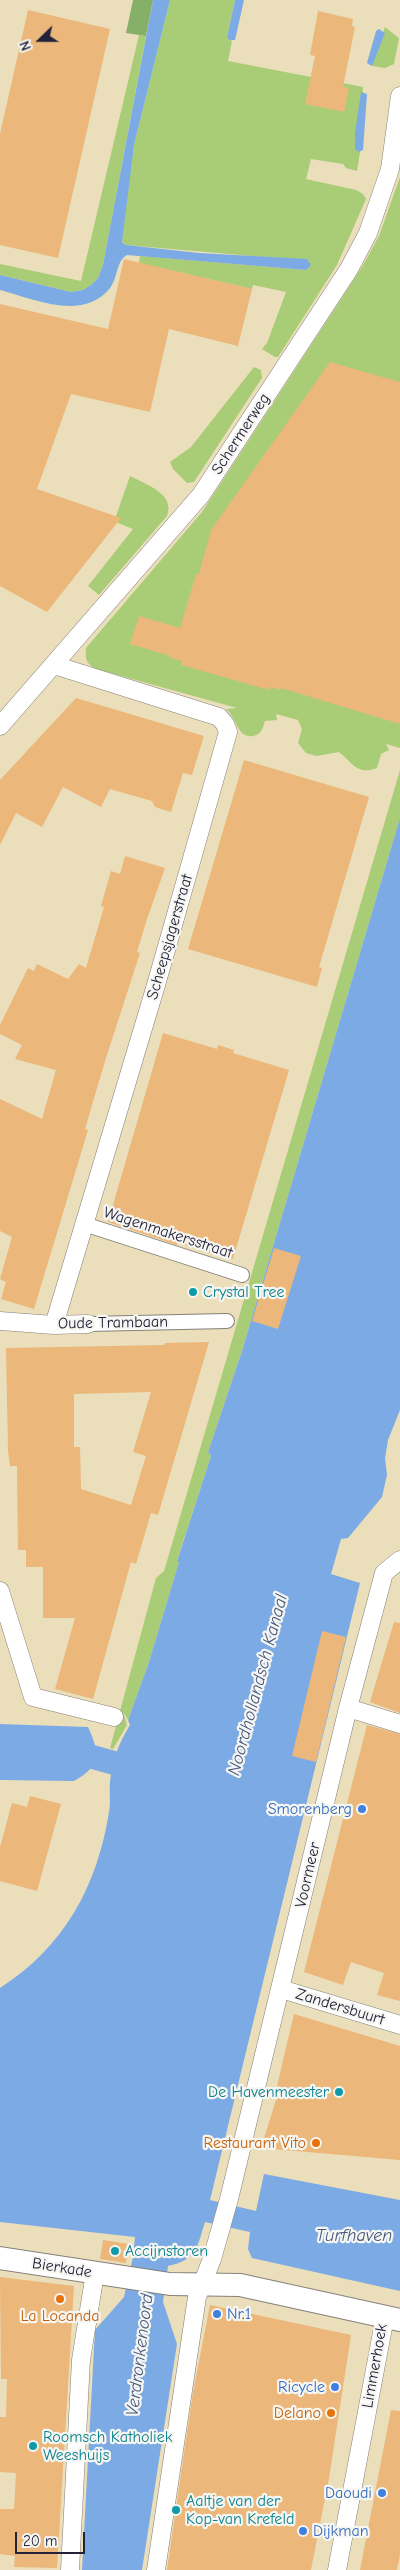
<!DOCTYPE html>
<html>
<head>
<meta charset="utf-8">
<style>
	body { margin:0 }
	#map { position:relative; width:400px; height:2570px; overflow:hidden; background:#ebdebb; font-family:"Comic Neue",sans-serif }
	canvas { display:block }
	.north { position:absolute; left:15px; top:15px; width:50px; height:50px; -webkit-text-stroke:4px #f6f6f2; paint-order:stroke; rotate:248deg; font-size:14px; font-weight:700; line-height:20px; text-align:center; color:#22223b }
	.north::after { content:''; display:block; margin:auto; width:18px; height:22px; background:#22223b; clip-path:polygon(50% 0,100% 100%,50% 72%,0 100%) }
	.scale { position:absolute; left:15px; top:2532px; width:70px; height:22px; box-sizing:border-box; border:2px solid #22223b; border-top:0; padding-left:6px; font-size:15px; line-height:18px; white-space:nowrap; color:#22223b; -webkit-text-stroke:4px #f6f6f2; paint-order:stroke }
</style>
</head>
<body>
<div id="map">
<canvas width="400" height="2570"></canvas>
<div class="north">N</div>
<div class="scale">20 m</div>
</div>
<script>
const context = document.querySelector('canvas').getContext('2d');
context.lineJoin = 'round';
function fillPath(path, color) { context.fillStyle = color; context.fill(path, 'evenodd'); }
function trace(path, color, width, dash) { context.strokeStyle = color; context.lineWidth = width; context.lineCap = dash ? 'butt' : 'round'; context.setLineDash(dash || []); context.stroke(path); }
function write(font, color, halo, rows, align = 'center') {
  context.font = font + ' "Comic Neue",sans-serif'; context.lineWidth = 4.5; context.setLineDash([]); context.textBaseline = 'middle'; context.strokeStyle = halo; context.fillStyle = color; for (const [text, x, y, turn = 0] of rows) {
    context.save(); context.translate(x, y); context.rotate((+turn || 0) * Math.PI / 180); context.textAlign = isNaN(turn) ? turn : align; if (halo) context.strokeText(text, 0, 0); context.fillText(text, 0, 0); context.restore();
  }
}
fillPath(new Path2D(`
	M170,0H235L227,38L232,41L228,61L363,87L360,152L357,171L346,168L343,164L311,159L306,179L356,190L363,194L366,199L337,265L278,357H275L262,349L267,343L286,292L253,285L252,289L139,263L140,256L306,270L309,261L126,245L121,240L134,145Z
	M385,27L399,38L394,64L385,68L372,66Z
	M139,35L146,36L103,265L98,278L91,285L83,290L71,292L0,275V264L81,281Z
	M400,177V748L386,744L389,750L381,754L377,768C357,776 352,762 339,752L317,756L306,753L298,743L302,729L298,720L276,714L277,720L265,721C263,728 261,735 253,736C237,739 236,716 226,709L237,708L96,669C86,664 85,658 86,648L202,512L362,267L379,236Z
	M254,367L261,370L262,378L194,482L187,483L173,469L170,462L191,447Z
	M130,476C145,484 176,494 167,516L99,595L88,586L133,529L118,523L116,516Z
	M400,770V818L242,1351L208,1452L211,1456L177,1560L179,1562L149,1662L128,1720L123,1712L127,1725L113,1749L110,1748L156,1578L164,1571Z`), '#a9cd77');
fillPath(new Path2D(`
	M133,0H153L146,36L126,33Z`), '#86b068');
fillPath(new Path2D(`
	M153,0H170L134,145L122,242L126,245L199,253L307,259L311,265L306,270L127,255C116,261 118,278 110,288C83,322 34,299 0,290V275L71,292L83,290L91,285L98,278L103,265Z
	M235,0H244L235,40H230L227,38Z
	M379,29L385,33L372,66L367,63L376,31Z
	M361,92L367,94L363,150L359,152L355,149V133Z
	M400,818V1410L388,1440L385,1458L387,1475L382,1497L348,1538L341,1539L331,1574L360,1583L210,2200L256,2211L264,2174L400,2200V2291L252,2258L248,2249L250,2232L205,2222C197,2248 196,2260 168,2266L163,2302L177,2344L142,2570H82L95,2330L124,2297L133,2257L135,2237L0,2222V1988C64,1947 97,1887 109,1812C111,1802 109,1792 110,1782C112,1760 119,1743 130,1725L128,1720L149,1662L179,1562L177,1561L211,1456L208,1452L242,1351Z
	M0,1724L88,1727C100,1753 101,1766 74,1781L0,1780Z`), '#7caae5');
trace(new Path2D(`
	M0,1749L71,1751L143,1771`), '#7caae5', 24);
fillPath(new Path2D(`
	M28,10L110,29L58,258L0,245V134Z
	M318,11L353,19L352,26L355,27L343,87L349,88L344,112L305,104L315,56L310,55Z
	M124,259L252,289L238,346L169,329L150,412L71,394L37,489L121,518L47,612L0,586V304L108,329Z
	M330,362L400,382V724L281,688L280,690L270,687L269,690L181,665L182,661L170,658L171,656L130,644L139,616L180,628L196,574H199L211,530Z
	M76,698L204,736L192,775L183,773L171,812L155,807L152,801L110,789L101,807L63,787L42,827L16,813L0,845V780Z
	M244,760L369,797L319,967L322,968L317,987L188,949Z
	M125,856L165,868L147,919L137,952L140,953L105,1061L85,1129L88,1130L34,1309L1,1299L6,1282L0,1279L12,1237L0,1231V1099L42,1119L56,1070L15,1059L22,1045L0,1034V1025L28,968L34,971L37,964L68,979L79,964L86,968L104,907L101,906L111,871L120,874Z
	M163,1033L217,1049L218,1045L234,1050L233,1053L289,1070L233,1259L178,1243L177,1245L108,1222Z
	M274,1248L301,1256L278,1329L252,1321Z
	M209,1342L158,1515L151,1513L136,1564L131,1562L93,1699L55,1689L75,1618H43V1567H26V1550H18L17,1466H10L8,1450L6,1348L164,1345L165,1343ZM151,1392L133,1452L146,1456L131,1505L81,1489L80,1447H74V1394Z
	M394,1622L400,1623V1713L370,1702Z
	M322,1631L346,1637L316,1762L292,1756Z
	M367,1725L400,1734V2001L377,1995L384,1973L351,1962L343,1985L304,1972Z
	M30,1796L61,1804L37,1891L0,1881V1847L12,1803L27,1807Z
	M294,2014L400,2046V2160L261,2148L280,2087L277,2086Z
	M103,2240L129,2244L126,2263L100,2259Z
	M0,2277L74,2286L57,2568L14,2567L15,2556L0,2554V2509H14L16,2473L0,2472V2417H6L7,2379H1Z
	M210,2305L351,2335L329,2478L311,2570H167L193,2392Z
	M391,2410L400,2411V2555L397,2570H360Z`), '#ebb77a');
const pedestrian = new Path2D(`
	M84,1224L242,1275
	M88,1324L227,1321`);
const minor = new Path2D(`
	M0,726L201,495L349,269L368,233L390,169L400,96
	M0,1321L54,1325L88,1324
	M54,1325L156,985L228,732L225,724L219,717L54,665
	M0,1591L33,1697L114,1717
	M348,1708L400,1724
	M281,1989L400,2025
	M70,2570L81,2360L95,2273
	M156,2570L197,2297L212,2259L229,2199L348,1708L384,1573L400,1560
	M337,2570L385,2317`);
const tertiary = new Path2D(`
	M0,2258L170,2284L240,2285L400,2320`);
trace(pedestrian, '#86807b', 16);
trace(minor, '#86807b', 19);
trace(tertiary, '#86807b', 24);
trace(pedestrian, '#fff', 14);
trace(minor, '#fff', 18);
trace(tertiary, '#fff', 22);
for (const [x, y, r, color] of [
	[193,1292,5,"#0f9aa8"],
	[362,1809,5,"#3f7fe0"],
	[339,2092,5,"#0f9aa8"],
	[316,2143,5,"#e8710a"],
	[115,2251,5,"#0f9aa8"],
	[60,2299,5,"#e8710a"],
	[217,2314,5,"#3f7fe0"],
	[335,2387,5,"#3f7fe0"],
	[331,2413,5,"#e8710a"],
	[33,2446,5,"#0f9aa8"],
	[382,2493,5,"#3f7fe0"],
	[176,2510,5,"#0f9aa8"],
	[303,2531,5,"#3f7fe0"]
]) { const dot = new Path2D(); dot.arc(x, y, r, 0, 2 * Math.PI); context.fillStyle = color; context.fill(dot); trace(dot, '#f6f6f2', 2); }
write('16px', '#22223b', '#f6f6f2', [
	["Schermerweg",241,434,-57],
	["Scheepsjagerstraat",170,937,-74],
	["Wagenmakersstraat",168,1233,18],
	["Oude Trambaan",113,1323,-1],
	["Voormeer",308,1875,-77],
	["Zandersbuurt",340,2007,17],
	["Bierkade",62,2268,9],
	["Limmerhoek",375,2366,-80]
]);
write('16px', '#0d838f', '#f6f6f2', [
	["Crystal Tree",203,1292],
	["De Havenmeester",329,2092,"right"],
	["Accijnstoren",125,2251],
	["Roomsch Katholiek",43,2437],
	["Weeshuijs",43,2455],
	["Aaltje van der",186,2501],
	["Kop-van Krefeld",186,2519]
], 'left');
write('16px', '#366cbe', '#f6f6f2', [
	["Smorenberg",352,1809],
	["Nr.1",227,2314,"left"],
	["Ricycle",325,2387],
	["Daoudi",372,2493],
	["Dijkman",313,2531,"left"]
], 'right');
write('16px', '#c56008', '#f6f6f2', [
	["Restaurant Vito",306,2143],
	["La Locanda",60,2316,"center"],
	["Delano",321,2413]
], 'right');
write('italic 18px', '#46587f', '#f6f6f2', [
	["Noordhollandsch Kanaal",258,1685,-75],
	["Turfhaven",354,2236],
	["Verdronkenoord",140,2355,-83]
]);
</script>
</body>
</html>
